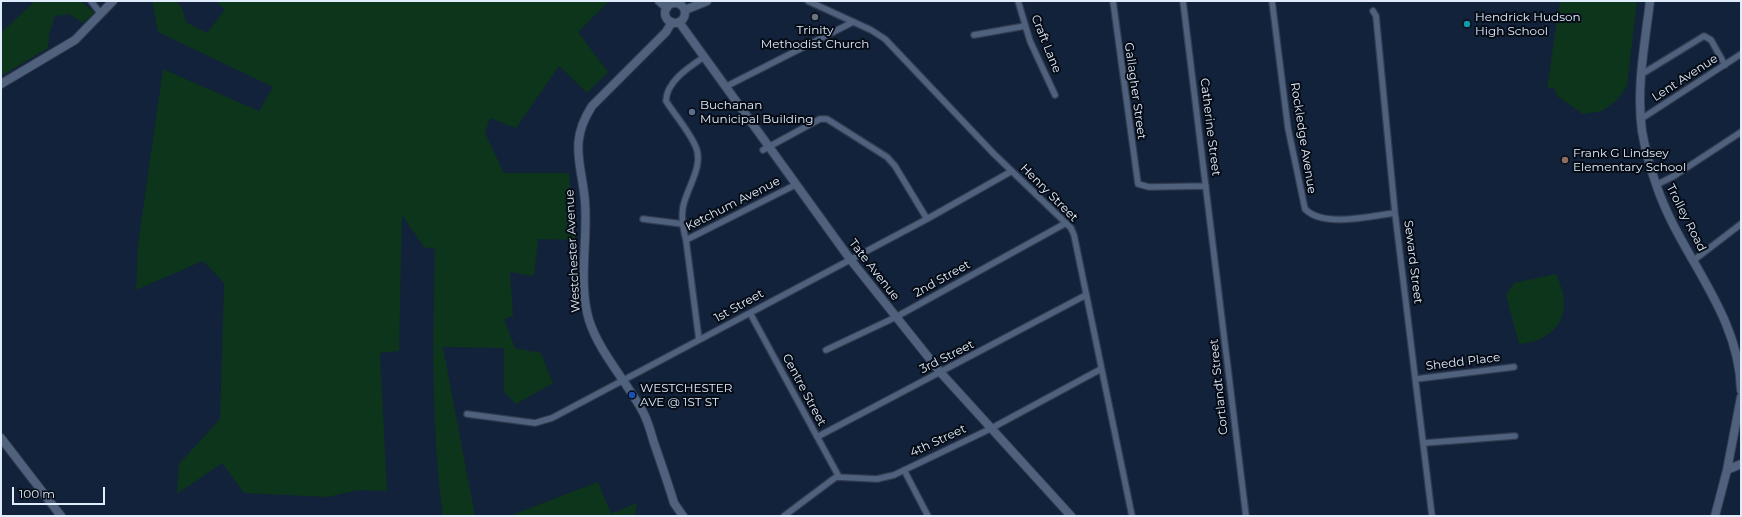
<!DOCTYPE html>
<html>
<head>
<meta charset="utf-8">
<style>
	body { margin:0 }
	#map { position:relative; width:1742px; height:517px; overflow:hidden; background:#12223a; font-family:Montserrat,sans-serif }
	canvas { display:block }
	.frame { position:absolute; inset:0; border:2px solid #e0ebfb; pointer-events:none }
	.scale { position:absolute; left:12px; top:487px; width:93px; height:18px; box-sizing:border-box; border:2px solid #e0ebfb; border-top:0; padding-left:5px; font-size:12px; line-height:14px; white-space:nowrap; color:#e0ebfb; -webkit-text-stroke:3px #060c16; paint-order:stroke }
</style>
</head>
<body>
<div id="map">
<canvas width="1742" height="517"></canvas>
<div class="frame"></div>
<div class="scale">100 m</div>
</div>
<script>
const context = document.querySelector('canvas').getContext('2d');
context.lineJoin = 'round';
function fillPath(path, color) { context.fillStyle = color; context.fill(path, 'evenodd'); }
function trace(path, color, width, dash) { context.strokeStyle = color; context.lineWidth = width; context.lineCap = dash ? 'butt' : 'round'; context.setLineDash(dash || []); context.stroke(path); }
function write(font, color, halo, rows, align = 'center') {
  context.font = font + ' Montserrat,sans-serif'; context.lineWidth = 4; context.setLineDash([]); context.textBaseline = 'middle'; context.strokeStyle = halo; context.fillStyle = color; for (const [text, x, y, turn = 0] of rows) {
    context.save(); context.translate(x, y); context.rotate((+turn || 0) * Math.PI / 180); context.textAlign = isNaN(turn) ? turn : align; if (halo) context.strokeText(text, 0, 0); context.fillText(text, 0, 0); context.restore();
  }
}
fillPath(new Path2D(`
	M35,1H81L95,13L83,23L69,14L55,16L49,35L48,48L1,76V33Z
	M152,1H176L182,8L186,22L207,33L225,9L215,1H609L578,32L608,72L587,93L559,66L516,128L490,118L485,133L504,173H569L576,240L538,239L534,276L510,272L513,316L504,319L515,348L541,353L553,383L516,404L504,392V348L443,347L475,516H443C431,427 433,338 435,249L424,247L402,215L399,351L380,353L387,491L359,490L327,497L244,493L222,463L177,494L179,464L220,419L224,283L203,261L136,290L138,245L163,69L259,111L273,87L158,32Z
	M1560,1H1637L1627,86L1617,100L1602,111L1583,114L1557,96L1554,88H1547Z
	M1556,274C1569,301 1568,327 1538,340C1533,342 1525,343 1519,344L1506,295L1514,283Z
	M598,482L611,514L637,503L635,516H509Z`), '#0c351b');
const street = new Path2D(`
	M91,1L101,14
	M808,1L871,30L885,39L994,154L1071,228L1074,235L1132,516
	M1018,1L1030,41L1055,95
	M1113,1L1138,184L1149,187L1206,186
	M1183,1L1246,516
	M1272,1L1288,128L1305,209C1323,228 1371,216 1395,213
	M1373,11L1376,16L1395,213L1432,516
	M974,35L1025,26
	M1642,74L1704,36L1711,40L1725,65
	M727,86L853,22
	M1641,119L1741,54
	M763,150L820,119H827L887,157L895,166L927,219
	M1656,185L1674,176L1741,132
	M643,219L683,224
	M686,240C683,229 681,218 683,207C687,187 705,165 695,145C688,130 675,115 666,101C666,82 689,67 704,57
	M1694,260L1741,224
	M750,313L839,477
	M699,340L686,240L795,185
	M826,350L896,317L1066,223
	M1416,379L1514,367
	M467,414L535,423L552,418L927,219L1012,171
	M817,437L1086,295
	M1424,443L1515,436
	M904,470L928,516
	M784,516L836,477L877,479L894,475L990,429L1101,369`);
const secondary = new Path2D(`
	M659,1L667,8
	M1650,1C1645,43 1636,88 1642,131C1645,149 1650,167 1656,184C1679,255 1739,311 1741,390
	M665 13a10 10 0 1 1 20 0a10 10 0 1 1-20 0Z
	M685,10L707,1
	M672,22L666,32L592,106C568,143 582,164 585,202C588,241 578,283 589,320C599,352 627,382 643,412C648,421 651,433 654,443C661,463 668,483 674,503L683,516
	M679,22L850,259L941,373L1071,516
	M1,84L75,40L113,1
	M1,438L61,516
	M1727,470L1741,397
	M1715,516L1727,470L1741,464`);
trace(street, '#323c50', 8);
trace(secondary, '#323c50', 10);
trace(street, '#4f617d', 5.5);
trace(secondary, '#4f617d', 8);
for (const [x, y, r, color] of [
	[815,17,4,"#6b7280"],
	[1467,24,4,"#0f9aa8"],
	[692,112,4,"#5c6f8a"],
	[1565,160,4,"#8d6e63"],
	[632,395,4,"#1a4fb4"]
]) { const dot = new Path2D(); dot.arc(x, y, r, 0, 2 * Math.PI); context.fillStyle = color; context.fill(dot); trace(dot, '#060c16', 1.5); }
write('12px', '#e0ebfb', '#060c16', [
	["Hendrick Hudson",1475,17],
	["High School",1475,31],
	["Trinity",815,30,"center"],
	["Methodist Church",815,44,"center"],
	["Buchanan",700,105],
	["Municipal Building",700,119],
	["Frank G Lindsey",1573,153],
	["Elementary School",1573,167],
	["WESTCHESTER",640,388],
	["AVE @ 1ST ST",640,402]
], 'left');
write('12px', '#e0ebfb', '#060c16', [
	["Craft Lane",1046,44,68],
	["Lent Avenue",1685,78,-33],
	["Gallagher Street",1135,91,82],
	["Catherine Street",1210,127,83],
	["Rockledge Avenue",1303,138,81],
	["Henry Street",1049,193,45],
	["Ketchum Avenue",733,204,-27],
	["Trolley Road",1686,218,63],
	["Westchester Avenue",573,251,-93],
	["Seward Street",1413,262,83],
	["Tate Avenue",874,270,52],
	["2nd Street",942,279,-29],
	["1st Street",739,306,-29],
	["3rd Street",947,357,-27],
	["Shedd Place",1463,362,-7],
	["Cortlandt Street",1219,387,-96],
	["Centre Street",804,390,62],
	["4th Street",938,441,-25]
]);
</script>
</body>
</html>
